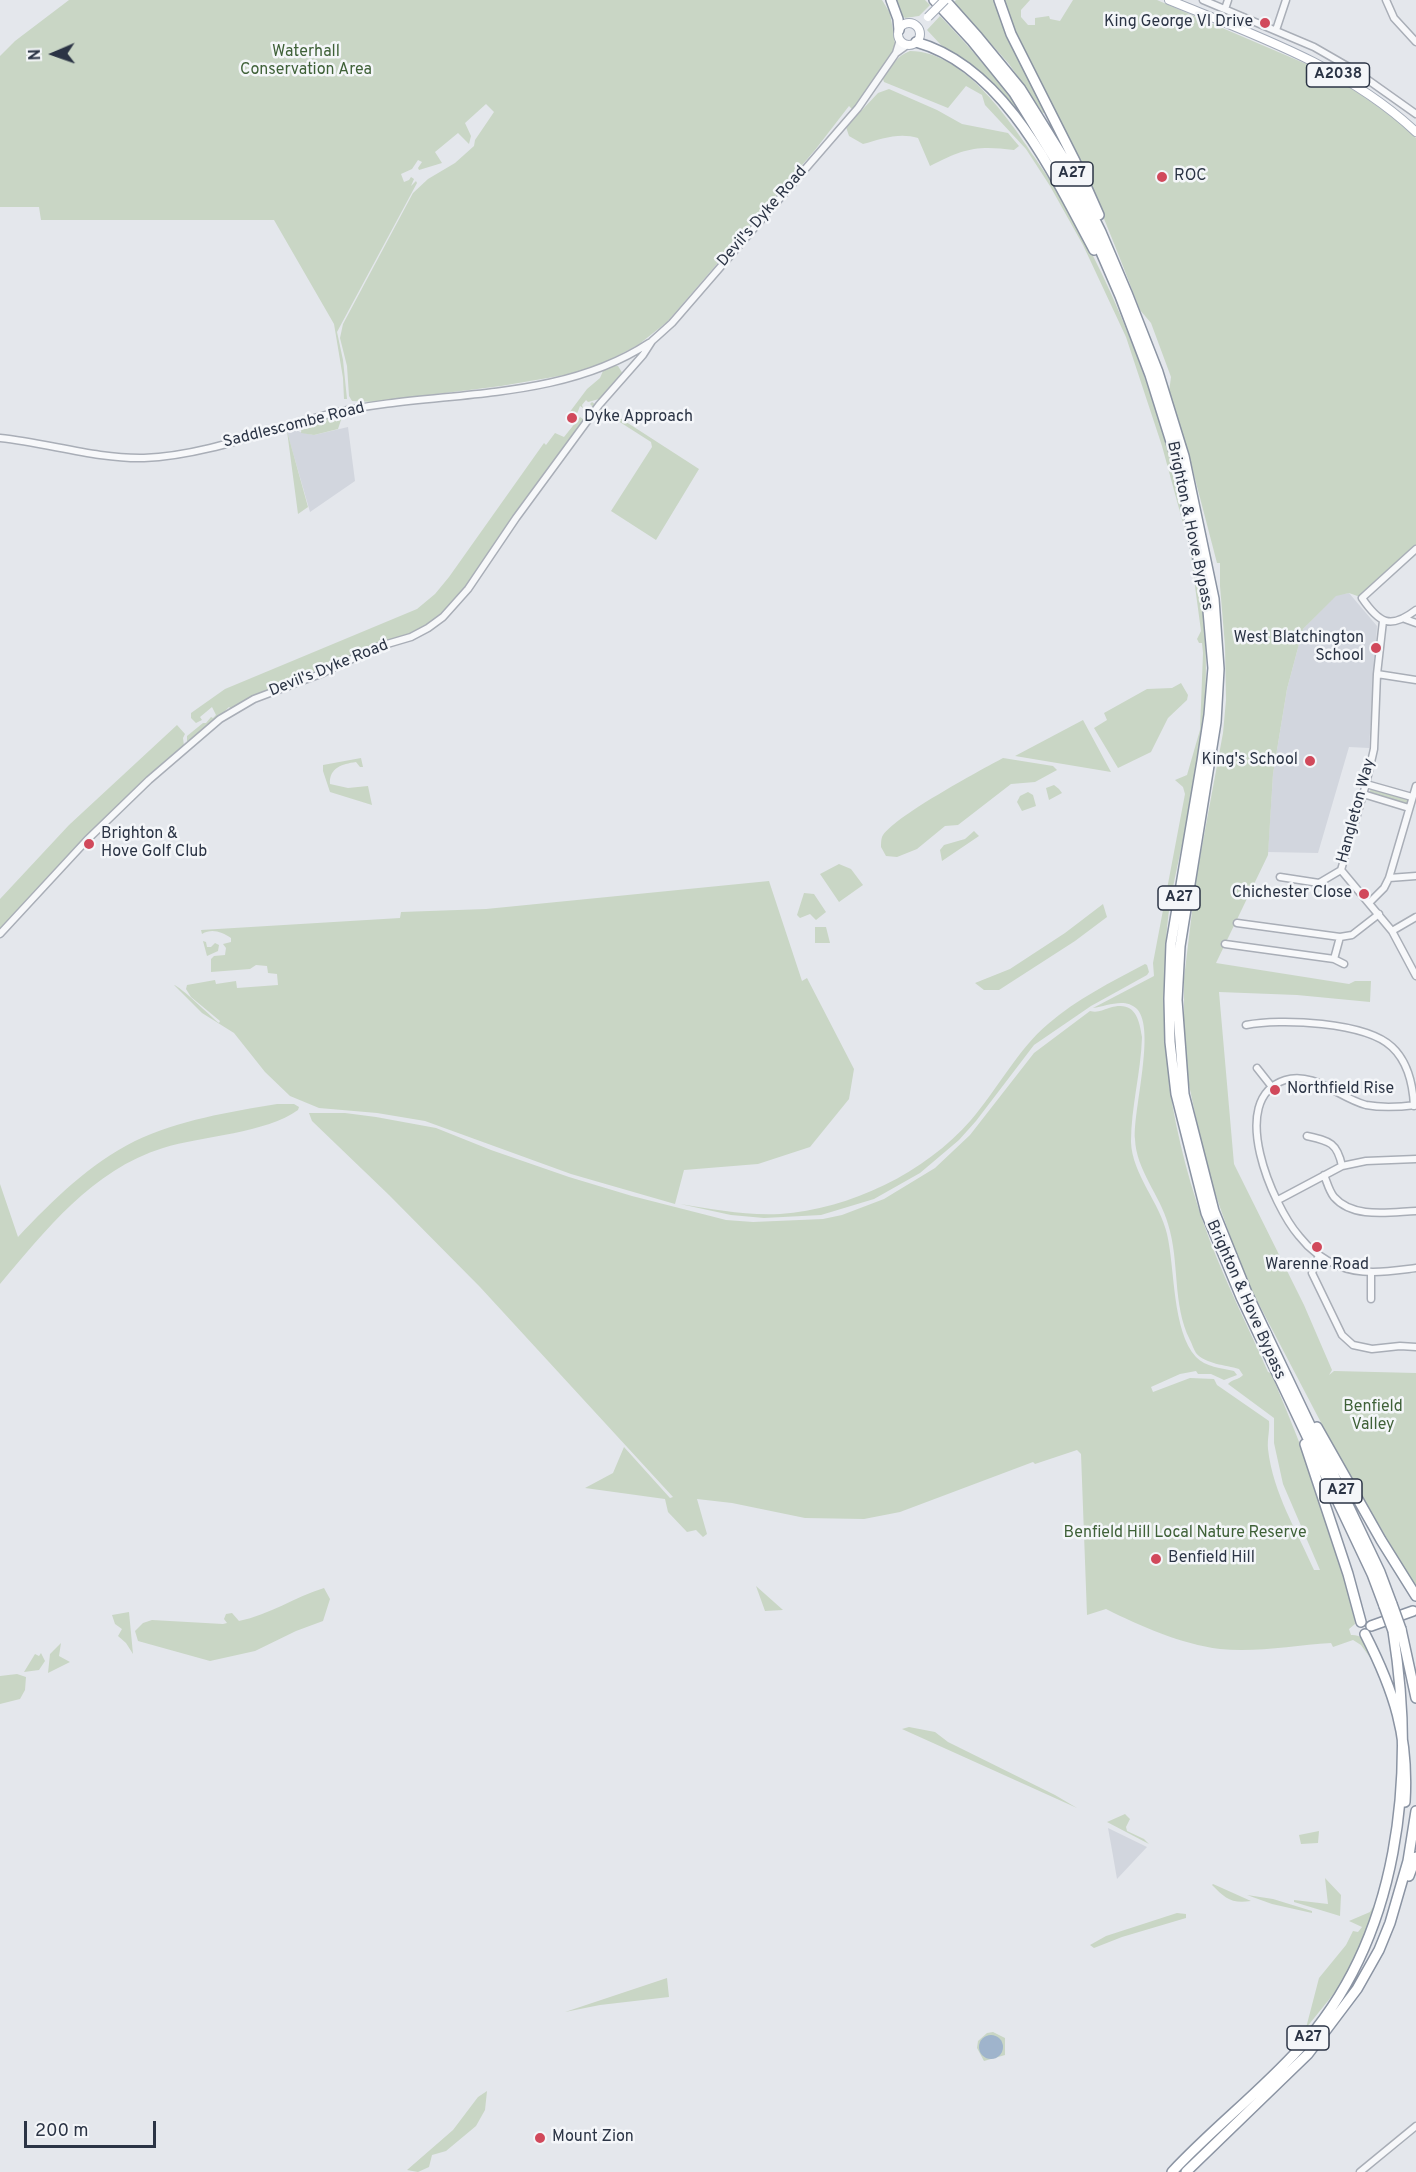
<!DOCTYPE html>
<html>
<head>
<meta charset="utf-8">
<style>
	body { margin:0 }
	#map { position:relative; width:1416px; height:2172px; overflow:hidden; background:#e4e7ec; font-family:Overpass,sans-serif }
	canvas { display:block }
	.north { position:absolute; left:24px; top:24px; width:60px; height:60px; -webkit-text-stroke:4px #f4f6f9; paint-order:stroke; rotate:268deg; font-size:16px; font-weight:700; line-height:24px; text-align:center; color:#2b3445 }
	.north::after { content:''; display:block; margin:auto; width:21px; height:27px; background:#2b3445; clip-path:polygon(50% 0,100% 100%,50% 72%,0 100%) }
	.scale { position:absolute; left:24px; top:2121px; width:132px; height:27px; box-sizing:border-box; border:3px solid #2b3445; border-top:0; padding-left:8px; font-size:18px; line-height:21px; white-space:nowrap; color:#2b3445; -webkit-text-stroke:4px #f4f6f9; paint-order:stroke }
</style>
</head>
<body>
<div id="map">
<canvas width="1416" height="2172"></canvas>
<div class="north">N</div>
<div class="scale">200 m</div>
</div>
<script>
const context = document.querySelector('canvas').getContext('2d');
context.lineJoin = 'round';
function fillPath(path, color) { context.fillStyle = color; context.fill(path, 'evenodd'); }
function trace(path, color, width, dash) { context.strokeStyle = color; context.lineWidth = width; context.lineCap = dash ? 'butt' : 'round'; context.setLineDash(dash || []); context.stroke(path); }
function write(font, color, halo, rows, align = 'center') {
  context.font = font + ' Overpass,sans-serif'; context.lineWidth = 5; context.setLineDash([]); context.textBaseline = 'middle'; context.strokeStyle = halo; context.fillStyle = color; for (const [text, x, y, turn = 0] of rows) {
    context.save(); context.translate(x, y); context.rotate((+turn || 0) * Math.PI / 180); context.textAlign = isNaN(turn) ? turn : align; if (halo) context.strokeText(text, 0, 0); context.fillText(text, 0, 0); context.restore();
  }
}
fillPath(new Path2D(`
	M348,427L355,481L310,512L287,432L295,429L300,432L314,435Z
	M1349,593L1377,626L1369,748L1349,747L1318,853L1268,852L1273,774L1287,689L1303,629L1336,595Z
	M1108,1828L1147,1847L1117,1879L1112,1850Z`), '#d2d6de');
fillPath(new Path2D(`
	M69,0H882L890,13L896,49L855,106L852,109L849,106L815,150L667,322L638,345L600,365L565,375L501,386L373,402L352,401L349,396L347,366L340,338L343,324L413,193L428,179L455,163L474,146L475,140L494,112L486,104L465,123L471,136L469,144L458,133L435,152L442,163L419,170L418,168L422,162L418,160L412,169L401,174L404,182L409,180L411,177L414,179L411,186L416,181L417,183L337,332L343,360L347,399H344L343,378L334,324L274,220H41L39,207H0V56L15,41Z
	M894,0H925L930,5L919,16L905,18L900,14Z
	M956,0H995L1010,44L1046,113H1043L1009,64L954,2Z
	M1003,0H1030L1021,10V17L1028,25H1035V18L1049,16L1050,19L1060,21L1073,0H1157L1318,69L1360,94L1401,123L1416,138V551L1363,598L1349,593L1336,596L1303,629L1287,689L1273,774L1268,855L1216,963L1349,984L1355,981H1371L1370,1002L1297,995L1219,992L1234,1164L1304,1305L1332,1370L1329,1375L1334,1371L1416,1373V1588L1338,1455L1252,1291L1237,1256L1207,1170L1189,1085L1184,1048V978L1196,879L1223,733L1226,700L1225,646L1220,586V563H1217L1187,448L1169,392L1171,377L1151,323L1140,310C1118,253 1096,196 1070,141C1048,94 1020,49 1003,0Z
	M940,16C988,66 1032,120 1062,182L973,68L941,45L927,30Z
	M910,51C963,51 1008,118 1035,158C1102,254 1146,367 1176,479C1188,525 1200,571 1204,618C1207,654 1206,691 1204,727C1199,795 1174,860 1167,928C1162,978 1168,1031 1171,1081L1169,1084C1177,1138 1191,1190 1210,1241C1227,1285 1249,1329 1268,1372L1271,1373C1294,1428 1316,1483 1335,1540C1344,1566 1354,1596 1355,1624L1349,1629L1351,1635C1367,1634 1369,1649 1374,1663L1361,1645L1353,1640L1333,1647L1331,1643C1295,1645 1256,1653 1220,1649C1181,1644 1140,1626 1106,1609L1087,1615L1081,1454L1077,1450L1035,1464L1033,1462L900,1512L864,1519L805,1518L732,1503L697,1499L707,1534L703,1537L696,1530L687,1532L668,1512L665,1499L585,1488L613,1473L624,1447L670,1498L673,1497L480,1287L389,1195L312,1121L309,1113H345L376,1117L436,1128L491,1150L569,1177L632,1196L726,1220L753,1222L823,1219L842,1215L884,1199L935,1168L970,1135L1034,1053L1090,1011C1098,1013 1102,1010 1109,1008C1134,1000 1139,1017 1142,1037C1141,1072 1131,1107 1131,1142C1132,1174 1160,1203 1167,1234C1175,1268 1172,1331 1196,1357C1205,1367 1222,1368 1234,1371L1237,1375L1224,1380L1211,1374H1198L1196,1371L1180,1374L1151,1387L1153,1392L1190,1378L1214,1379L1217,1385L1269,1421C1270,1430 1267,1439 1268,1449C1273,1493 1297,1531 1314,1570H1320L1283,1484L1274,1443V1418L1228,1384C1232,1379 1239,1380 1243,1375L1239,1369C1226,1365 1205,1364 1196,1353C1194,1350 1192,1344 1190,1340C1172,1304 1180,1262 1168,1224C1160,1195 1136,1170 1135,1139C1133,1110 1156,1029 1137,1009C1125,997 1107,1006 1093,1008L1154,976L1153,963L1185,794L1183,787L1175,780L1187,775L1200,730L1203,653L1202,643H1199L1197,639L1201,631L1190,549L1162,446L1126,337L1083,245L1050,186L1026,149L985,105L982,95L966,86L948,108L884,82L883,79C891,67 896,56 910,51Z
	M889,89L937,110L962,124L1008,133L1019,146L1014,150C976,145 963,149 930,166L918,138C899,132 881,139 863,144L849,136L846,127L878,93Z
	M614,366H618L623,374L603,398L588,402L586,400L582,405L583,408L580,406L575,419L570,415L569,413L587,389L600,378L603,371Z
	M592,402L596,405L466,588L441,615L415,633L232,710L229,707L225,711L226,713L189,741H187V736L203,723H206L211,717L213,718L216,715L212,707L200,717L202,720L196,723L191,718V713L225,689L417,609L435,594L449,577L544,443L546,445L555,433L564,437L580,417L583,419L586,414V410L589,412L593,407L590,404Z
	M603,407L699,469L656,540L611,511L652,447L651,442L601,410Z
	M341,414L342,417L338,429L314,435L301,433L302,424Z
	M287,431L308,507L298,514Z
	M1181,683L1188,695L1187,700L1168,718L1151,752L1118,768L1094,728L1107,720L1104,713L1147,689L1172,688Z
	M1083,720L1111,772L1015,756Z
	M177,725L185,734L183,738L184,746L154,773L0,930V899L69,825Z
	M361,758L363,767H360L356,762C342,764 329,768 330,784L348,788L368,786L372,805L330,792L323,771V765Z
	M1003,758L1053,766L1057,770L1035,782L1011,784L958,825L945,826L917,849L897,857L886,856L881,847C881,844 881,840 882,837C891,818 981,770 1003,758Z
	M1054,785L1059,789L1062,793L1049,800L1046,788Z
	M1371,788L1408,800L1406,806L1369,794Z
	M1028,792L1033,795L1036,806L1022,811L1017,802L1020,796Z
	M974,831L979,836L942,861L940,850L944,845L965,839Z
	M839,864L851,869L863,885L839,902L820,874Z
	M769,881L802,981L807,978L854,1069L849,1099L810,1147L758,1164L684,1170L675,1204L571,1174L425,1121L377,1113L319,1108L290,1096L265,1072L234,1033L202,1013L174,985C180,986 210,1016 219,1023L220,1021L191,997L186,989L187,985L215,980L216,984L236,981L237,988L278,985L277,974L268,973L267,966L256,965L250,969L211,972V959L214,956L225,955L226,948L223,944L231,942V938C222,932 212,928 202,934L201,930L400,918L401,912L486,909Z
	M804,893L814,894L826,912L816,920L810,914L800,918L797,915Z
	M1103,904L1107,917L1075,941L999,990H984L975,983L1010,969L1065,933Z
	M815,927H826L830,943H815Z
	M203,941L206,942L207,947H211L215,943L219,945L218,951L207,956Z
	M1145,964L1147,965L1149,972L1147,975L1091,1006L1034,1045L976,1121L959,1140L920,1173L874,1199L821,1215L764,1218L731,1215L680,1204C712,1209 747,1216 780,1214C850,1209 925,1173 971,1120C996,1091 1019,1048 1048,1024C1077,999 1111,982 1145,964Z
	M277,1104H294L299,1107L298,1110C267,1133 202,1136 163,1148C92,1170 46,1230 0,1284V1184L18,1237C53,1200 89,1164 135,1141C179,1120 229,1112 277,1104Z
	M756,1586L783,1610L765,1611Z
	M324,1588L330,1599L323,1621L296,1631L255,1651L210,1661L138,1641L135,1631L143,1623L152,1620L223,1624L227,1623L224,1619L226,1614L232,1613L239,1621C269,1615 295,1597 324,1588Z
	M129,1612L133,1654L126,1643L118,1636L122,1629L115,1624L112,1615Z
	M61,1643L59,1656L70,1662L48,1673L50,1654Z
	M41,1653L45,1661L39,1670L24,1672L35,1654L39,1656Z
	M17,1674L26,1677L25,1690L20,1699L0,1704V1676Z
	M909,1727L935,1732L948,1742L1055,1795L1077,1808L902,1729Z
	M1125,1814L1130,1819L1126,1827L1127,1831L1144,1839L1149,1844L1107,1822Z
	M1319,1831L1318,1843L1301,1844L1299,1835Z
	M1325,1878L1341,1895L1340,1916L1294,1902V1900L1328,1904Z
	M1213,1884L1251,1901C1231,1904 1225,1898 1212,1885Z
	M1247,1895L1273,1899L1312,1911V1913L1272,1904Z
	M1379,1904L1359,1952L1336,1991L1306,2028L1319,1978L1346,1945L1353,1931L1358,1932L1362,1927L1349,1921L1370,1912L1374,1905Z
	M1177,1913L1186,1914V1918L1122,1937L1094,1948L1090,1945L1106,1936Z
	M667,1978L669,1997L600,2005L565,2012Z
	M993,2032L1005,2038V2055L984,2061L977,2048L978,2041L987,2033Z
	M487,2091L485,2110L476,2126L446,2151L432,2155L429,2167L418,2172L407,2170L453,2130L478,2097Z`), '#c9d6c5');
fillPath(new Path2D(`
	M979 2047a12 12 0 1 1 24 0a12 12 0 1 1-24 0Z`), '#9fb4cc');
const minor = new Path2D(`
	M1203,0L1314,47L1354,70L1416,114
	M1386,0L1394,18L1416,42
	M1225,9L1228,0
	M1276,30L1286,0
	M896,53L900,40
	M0,438C48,443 96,459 144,458C206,456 273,428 333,413C438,389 556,404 649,343
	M1416,549L1362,598C1379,623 1390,630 1416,610
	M1405,619L1416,623
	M1383,621L1377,674L1374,749L1366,784L1341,870L1392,931L1416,976
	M1377,674L1416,680
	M1366,784L1412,797
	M1363,794L1409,808
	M1280,877L1319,883L1341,870
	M1389,878L1416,876
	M1370,902L1384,888L1389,878L1416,786
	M1237,923L1340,937L1352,935L1379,914
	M1392,931L1416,917
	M0,934L87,840L149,780L220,719L254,699L323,673L377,647L411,637L428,628L443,617L468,589L516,518L599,405L643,355L652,341L672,323L858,108L896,53L907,45
	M1225,944L1334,959L1340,937
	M1334,959L1344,964
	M1246,1025C1280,1018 1366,1022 1392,1047C1408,1062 1413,1085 1414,1106
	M1257,1068L1272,1087
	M1416,1105C1400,1107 1382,1108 1366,1105C1339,1098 1314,1071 1285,1080C1226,1099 1273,1206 1299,1236C1309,1249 1324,1260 1339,1266C1363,1276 1391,1271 1416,1268
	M1307,1136C1329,1141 1337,1142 1342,1166
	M1324,1175C1327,1182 1329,1191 1334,1197C1353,1219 1390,1212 1416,1211
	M1278,1200L1342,1166L1366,1161L1416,1159
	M1319,1255L1312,1273L1342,1335L1353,1345L1372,1349L1400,1346L1416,1347
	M1371,1299V1272
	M1360,2172L1416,2126`);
const major = new Path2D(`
	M1169,0C1255,35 1347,67 1416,132
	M898 34a11 11 0 1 1 22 0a11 11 0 1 1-22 0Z`);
const highway = new Path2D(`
	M891,0L898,19L899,30
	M934,0L972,41L1014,93L1059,166L1094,236L1120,296L1150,375L1176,458L1207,599L1213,668L1209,715L1202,761L1171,944L1169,999L1170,1042L1176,1094L1206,1213L1241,1297L1372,1574L1384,1606
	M945,0L978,37L1020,88L1066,162L1101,232L1127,293L1158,372L1184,456L1214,599L1219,669L1216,722L1180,946L1177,1000L1184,1094L1214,1211L1247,1293L1380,1572L1392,1604
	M999,0L1011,34L1075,161L1099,215
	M916,42C1005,67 1053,174 1094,250
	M1317,1427L1381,1540L1416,1596
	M1305,1444L1348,1574L1361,1622
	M1371,1626L1413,1611
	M1401,1629L1416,1698
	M1365,1634C1394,1691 1409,1736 1405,1802
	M1409,1876L1416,1857
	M1172,2172C1212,2129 1259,2093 1299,2049C1401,1938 1416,1775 1393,1631
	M1186,2172L1308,2054L1357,1989L1379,1950L1390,1923L1408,1861L1416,1811`);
trace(minor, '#a9aeb7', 9);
trace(major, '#a3abb8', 10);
trace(highway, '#8b94a3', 12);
trace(minor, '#f7f8fa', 6);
trace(major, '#fff', 8);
trace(highway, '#fff', 9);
const majorBridge = new Path2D(`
	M928,17L945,0`);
const highwayBridge = new Path2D(`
	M1392,1604L1401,1629
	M1384,1606L1393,1631`);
trace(majorBridge, '#a3abb8', 10, []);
trace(highwayBridge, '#8b94a3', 12, []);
trace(majorBridge, '#fff', 8);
trace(highwayBridge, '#fff', 9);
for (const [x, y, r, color] of [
	[1265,23,6,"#d1495b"],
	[1162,177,6,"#d1495b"],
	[572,418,6,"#d1495b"],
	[1376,648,6,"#d1495b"],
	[1310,761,6,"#d1495b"],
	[89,844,6,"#d1495b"],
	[1364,894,6,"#d1495b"],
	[1275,1090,6,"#d1495b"],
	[1317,1247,6,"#d1495b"],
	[1156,1559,6,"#d1495b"],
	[540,2138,6,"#d1495b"]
]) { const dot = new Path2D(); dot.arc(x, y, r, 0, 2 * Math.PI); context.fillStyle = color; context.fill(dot); trace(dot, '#f4f6f9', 2); }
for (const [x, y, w] of [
	[1338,75,63],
	[1072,174,42],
	[1179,898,42],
	[1341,1491,42],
	[1308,2038,42]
]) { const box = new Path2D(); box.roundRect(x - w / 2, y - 12, w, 24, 4.5); context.fillStyle = '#f4f6f9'; context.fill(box); trace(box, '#2b3445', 1.5); }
write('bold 15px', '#2b3445', null, [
	["A2038",1338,75],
	["A27",1072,174],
	["A27",1179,898],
	["A27",1341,1491],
	["A27",1308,2038]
]);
write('16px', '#2b3445', '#f4f6f9', [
	["King George VI Drive",1253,23,"right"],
	["ROC",1174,177],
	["Dyke Approach",584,418],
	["West Blatchington",1364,639,"right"],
	["School",1364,657,"right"],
	["King's School",1298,761,"right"],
	["Brighton &",101,835],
	["Hove Golf Club",101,853],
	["Chichester Close",1352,894,"right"],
	["Northfield Rise",1287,1090],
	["Warenne Road",1317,1266,"center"],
	["Benfield Hill",1168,1559],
	["Mount Zion",552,2138]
], 'left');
write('16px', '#3f6138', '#f4f6f9', [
	["Waterhall",306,53],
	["Conservation Area",306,71],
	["Benfield",1373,1408],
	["Valley",1373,1426],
	["Benfield Hill Local Nature Reserve",1185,1534]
]);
write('16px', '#2b3445', '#f4f6f9', [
	["Devil's Dyke Road",763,217,-49],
	["Saddlescombe Road",294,426,-14],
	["Brighton & Hove Bypass",1189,526,78],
	["Devil's Dyke Road",329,669,-22],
	["Hangleton Way",1357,811,-75],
	["Brighton & Hove Bypass",1245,1300,66]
]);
</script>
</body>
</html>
